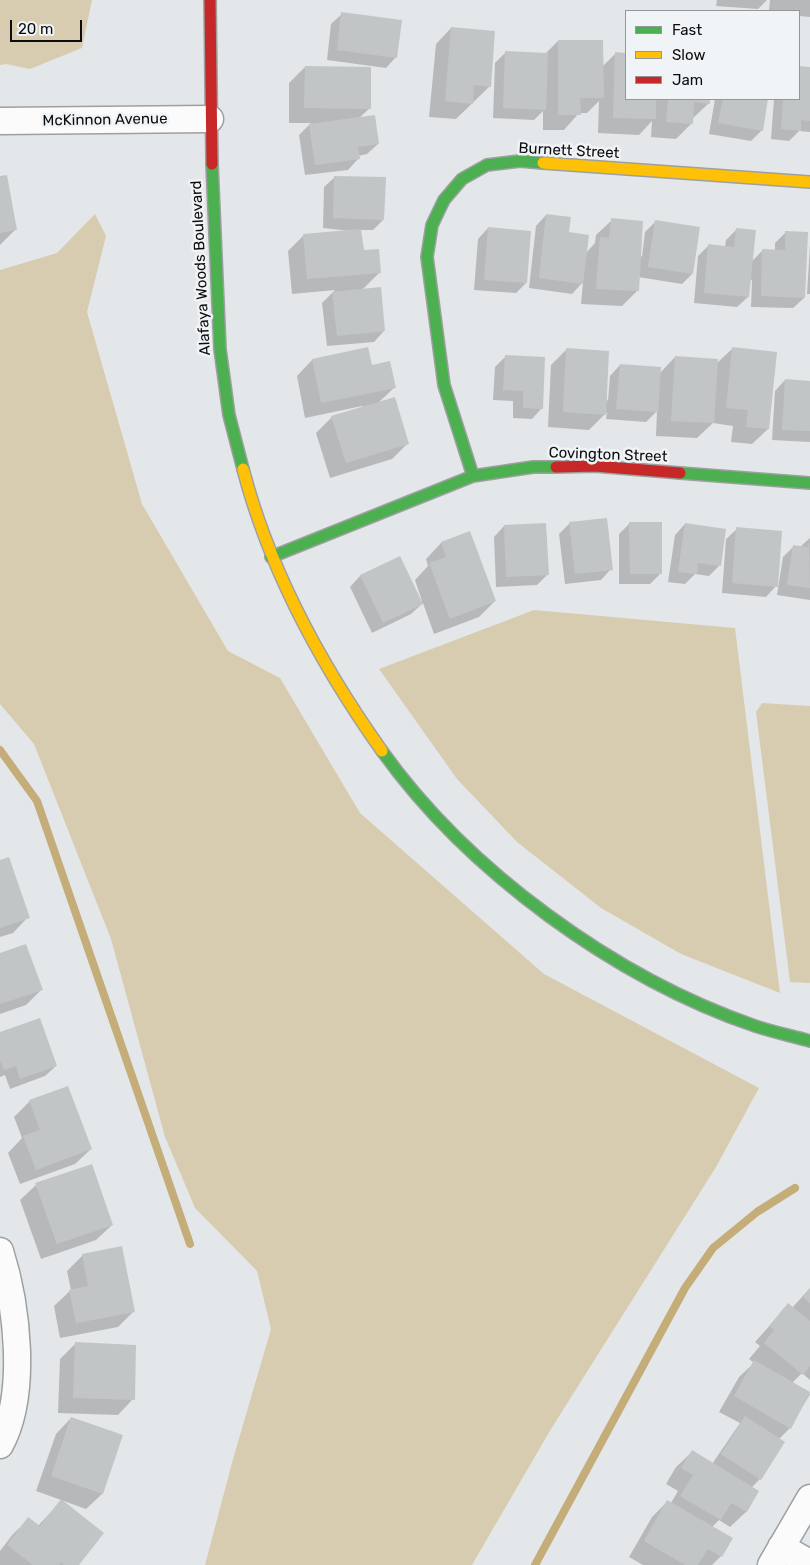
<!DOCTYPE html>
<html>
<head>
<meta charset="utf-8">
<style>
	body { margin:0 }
	#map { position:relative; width:810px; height:1565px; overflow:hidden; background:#e4e7e9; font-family:Rubik,sans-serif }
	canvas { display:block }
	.legend { position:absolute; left:625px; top:10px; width:175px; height:90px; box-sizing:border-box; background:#f0f4f7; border:1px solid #949799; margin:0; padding:6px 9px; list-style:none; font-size:15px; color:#0b0c0d }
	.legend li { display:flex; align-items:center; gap:10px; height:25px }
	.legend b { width:25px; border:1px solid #949799 }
	.scale { position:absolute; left:10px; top:20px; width:72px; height:22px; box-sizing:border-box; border:2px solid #0b0c0d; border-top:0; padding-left:6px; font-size:15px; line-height:18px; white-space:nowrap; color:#0b0c0d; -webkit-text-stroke:4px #f0f4f7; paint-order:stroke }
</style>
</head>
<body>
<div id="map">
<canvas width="810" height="1565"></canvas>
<ul class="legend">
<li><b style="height:6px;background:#4caf50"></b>Fast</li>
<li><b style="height:6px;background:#ffc107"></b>Slow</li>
<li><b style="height:6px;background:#c62828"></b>Jam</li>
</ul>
<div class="scale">20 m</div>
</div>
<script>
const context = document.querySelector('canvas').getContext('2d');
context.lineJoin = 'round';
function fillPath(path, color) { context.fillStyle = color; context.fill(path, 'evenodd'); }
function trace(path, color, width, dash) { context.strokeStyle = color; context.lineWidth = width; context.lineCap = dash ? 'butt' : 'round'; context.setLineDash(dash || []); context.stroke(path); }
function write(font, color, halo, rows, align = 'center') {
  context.font = font + ' Rubik,sans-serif'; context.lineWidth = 5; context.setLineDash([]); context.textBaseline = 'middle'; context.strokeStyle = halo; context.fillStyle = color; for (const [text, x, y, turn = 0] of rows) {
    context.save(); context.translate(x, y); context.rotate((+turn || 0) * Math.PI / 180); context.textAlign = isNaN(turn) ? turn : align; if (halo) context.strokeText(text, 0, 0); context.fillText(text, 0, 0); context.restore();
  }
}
fillPath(new Path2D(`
	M0,0H92L82,48L30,69L6,64L0,65Z
	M95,214L106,236L87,312L142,504L228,651L280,678L360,813L544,974L759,1088L716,1167L551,1429L472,1565H205L233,1459L271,1329L257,1271L195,1208L165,1137L111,939L34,744L0,704V270L57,253Z
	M534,610L735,628L780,993L681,954L601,908L517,842L457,779L379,669Z
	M762,703L810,706V983L790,982L756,712Z`), '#d8ccb0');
fillPath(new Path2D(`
	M717,0H767L758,9L716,6Z
	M770,0H810V17L799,16V11H769Z
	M342,14L396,57L386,68L327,60L331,24Z
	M451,28L490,86L456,119L429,117L436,44Z
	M558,41L602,67L615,54H626V99H709V103L692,119V123L676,139L651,137L652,121L639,135L598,133L599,101L587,113H579L564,130H543V111L534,120L493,118L495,63L505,53L545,54Z
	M305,67L370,108L359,118L378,144L367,154L358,156V159L348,170L305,175L299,135L311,123H289V83Z
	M799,67L810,68V132L799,131L789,141L771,139L774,99H799Z
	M715,99H767L761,131L751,141L709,134Z
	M0,177L16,229L0,245Z
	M335,177L383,220L373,230H360L362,252L380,272L362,290L384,331L374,342L327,346L322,303L335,290L292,294L288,251L304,235L350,231L323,228L324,187Z
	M546,215L586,253L595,243L596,235L612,220L642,257L645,232L656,221L692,274L682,284L638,277L637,291L622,306L581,304L583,282L572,294L529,288L536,226Z
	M488,228L526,283L516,293L474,290L478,239Z
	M737,229L751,262L763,250L775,251V243L786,232L804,298L793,308L751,307L752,280L749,279L748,297L737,307L694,303L698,256L709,245L725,247L726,240Z
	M810,245V294H807Z
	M733,348L768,429L752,444L731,442L733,426L713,423L697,438L656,436L657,411L646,422L606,419L607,412L589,430L548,427L551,365L567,349L608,401L610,376L620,365L660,373L675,357L716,364Z
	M367,349L371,366L395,387L378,403L407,444L392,459L330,478L316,433L332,417L363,408L362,406L305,418L297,376L312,360Z
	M505,357L542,408L532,419L513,418V401L493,400L495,367Z
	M785,380L810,382V442L772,440L775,391Z
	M570,523L611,569L601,580L565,584L559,534Z
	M630,523L660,574L650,584H619V534Z
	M685,524L719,566L709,576L695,574L685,584L668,582L675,535Z
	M504,526L547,575L537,585L496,587L494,537Z
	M737,529L776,586L766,597L722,593L726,539Z
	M470,533L495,601L479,617L434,634L423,603L411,614L372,633L350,587L360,576L400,558L420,602L422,601L415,580L428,566L426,559L441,543Z
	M810,538V600L777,595L783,557L794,546L800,547Z
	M0,862L28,917L13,933L0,937Z
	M0,954L41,990L26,1005L0,1014Z
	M0,1034L56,1066L45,1076L10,1089L5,1075L0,1077Z
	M30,1101L91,1149L75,1164L20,1184L8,1153L22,1138L14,1117Z
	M36,1185L112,1225L96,1240L41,1259L20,1200Z
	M83,1255L134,1311L118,1327L60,1338L54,1306L71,1290L67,1271Z
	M810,1288V1380L802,1373L792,1383L810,1394L790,1428L779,1439L760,1479L751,1488L758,1492L746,1512L730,1527L719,1520L712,1527L721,1556L712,1565H643L629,1557L652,1517L668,1501L671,1503L678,1491L666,1484L676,1467L692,1452L712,1464L740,1423L719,1412L739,1377L754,1363L749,1359L760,1346L755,1342L788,1305L792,1308Z
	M75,1344L133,1399L118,1415L58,1413L60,1359Z
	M71,1418L122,1436L102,1494L86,1509L36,1491L56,1434Z
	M61,1501L77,1565H0V1551L13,1534L29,1519L38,1526Z`), '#0003');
trace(new Path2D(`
	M0,750L37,801L190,1244
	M535,1565L685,1288L713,1248L757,1212L795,1188`), '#c4ad78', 8);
fillPath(new Path2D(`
	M341,12L402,20L397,58L337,50Z
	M451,27L495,31L491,87L474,85L473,104L445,101Z
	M558,40H603L604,98H580L581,115H558Z
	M505,51L548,53L546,110L503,108Z
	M615,52L626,53V99H656V119L613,118Z
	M305,66L371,67V109L304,108Z
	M799,66L810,67V121L801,120V131L781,129L783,99H799Z
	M668,99H710V104L694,102L693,124L666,122Z
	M723,99H768L763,131L718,123Z
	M375,115L379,144L358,147L360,159L315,165L309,124Z
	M7,175L17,230L0,233V176Z
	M334,176L386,177L384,220L333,218Z
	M546,214L571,217L569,232L589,235L583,284L539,278Z
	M611,218L643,221L639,291L596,289L600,237L609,238Z
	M655,220L700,227L693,274L648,267Z
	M488,227L531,231L527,283L484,280Z
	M736,228L756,230L749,297L704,293L708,244L734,247Z
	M361,229L364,250L379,249L381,273L307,279L303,234Z
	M785,231L808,232L805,298L761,296L762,249L785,250Z
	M381,287L385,331L337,336L332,292Z
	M368,347L372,365L390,361L396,388L321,403L312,359Z
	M732,347L777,352L769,429L746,427L748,410L726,408Z
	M566,348L609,351L606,415L563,412Z
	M505,355L545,357L543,409L523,408V391L503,390Z
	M675,356L718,359L714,423L671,421Z
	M620,364L661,367L658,412L616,409Z
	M785,379L810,381V431L782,430Z
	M395,397L409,444L346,463L331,416Z
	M607,518L613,570L575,574L569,522Z
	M629,522H662V574H630Z
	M546,523L549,575L506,577L504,525Z
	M685,523L726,529L721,566L698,563L697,574L678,572Z
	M736,527L782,531L778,587L732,583Z
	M470,531L496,601L450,619L429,563L446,557L441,542Z
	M809,542L810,588L787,585L793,545L808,547Z
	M400,556L423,604L383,623L360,575Z
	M9,857L30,918L0,928V860Z
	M26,944L43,990L0,1004V953Z
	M40,1018L57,1066L20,1079L16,1066L4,1070L0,1060V1032Z
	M68,1086L92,1149L36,1170L23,1136L40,1130L29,1100Z
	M92,1164L113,1225L57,1244L35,1183Z
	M122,1246L135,1312L76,1323L69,1290L88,1286L82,1254Z
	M810,1289V1303L803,1297Z
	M788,1303L810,1321V1366L803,1375L764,1343L774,1330L769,1326Z
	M75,1342L136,1345L135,1400L73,1398Z
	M754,1360L810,1392L791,1429L734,1396Z
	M745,1416L785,1442L761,1480L721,1454Z
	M71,1417L123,1435L103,1494L51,1476Z
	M692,1450L759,1491L747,1512L731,1503L721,1520L680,1496L693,1475L681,1468Z
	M61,1499L104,1533L79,1565H64L61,1562L59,1565H33L7,1545L28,1517L40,1526Z
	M667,1500L733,1538L722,1557L708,1549L698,1565H685L644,1541Z`), '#c2c5c6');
const street = new Path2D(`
	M0,121L210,119
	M0,1251C17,1305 28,1394 0,1445
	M781,1547L810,1563
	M771,1565L810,1498`);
const fast = new Path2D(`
	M212,164L220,349L229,415L243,469
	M680,473L810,483
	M473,476L444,385L427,257L432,225L444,200L462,179L487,165L520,161L543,163
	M271,557L473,476L533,467H556
	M382,751C468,871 615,978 755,1026C773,1032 792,1036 810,1041`);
const slow = new Path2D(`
	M543,163L810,182
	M243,469C270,572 321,665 382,751`);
const jam = new Path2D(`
	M210,0L212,164
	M556,467L595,466L680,473`);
trace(street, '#9da0a1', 29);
trace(fast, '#9da0a1', 14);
trace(slow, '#9da0a1', 14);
trace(jam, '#9da0a1', 14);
trace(street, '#fbfbfc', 26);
trace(fast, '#4caf50', 11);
trace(slow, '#ffc107', 11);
trace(jam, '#c62828', 11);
write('15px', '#0b0c0d', '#f0f4f7', [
	["McKinnon Avenue",105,120,-1],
	["Burnett Street",569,151,3],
	["Alafaya Woods Boulevard",201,268,-93],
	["Covington Street",608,455,2]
]);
</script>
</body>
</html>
